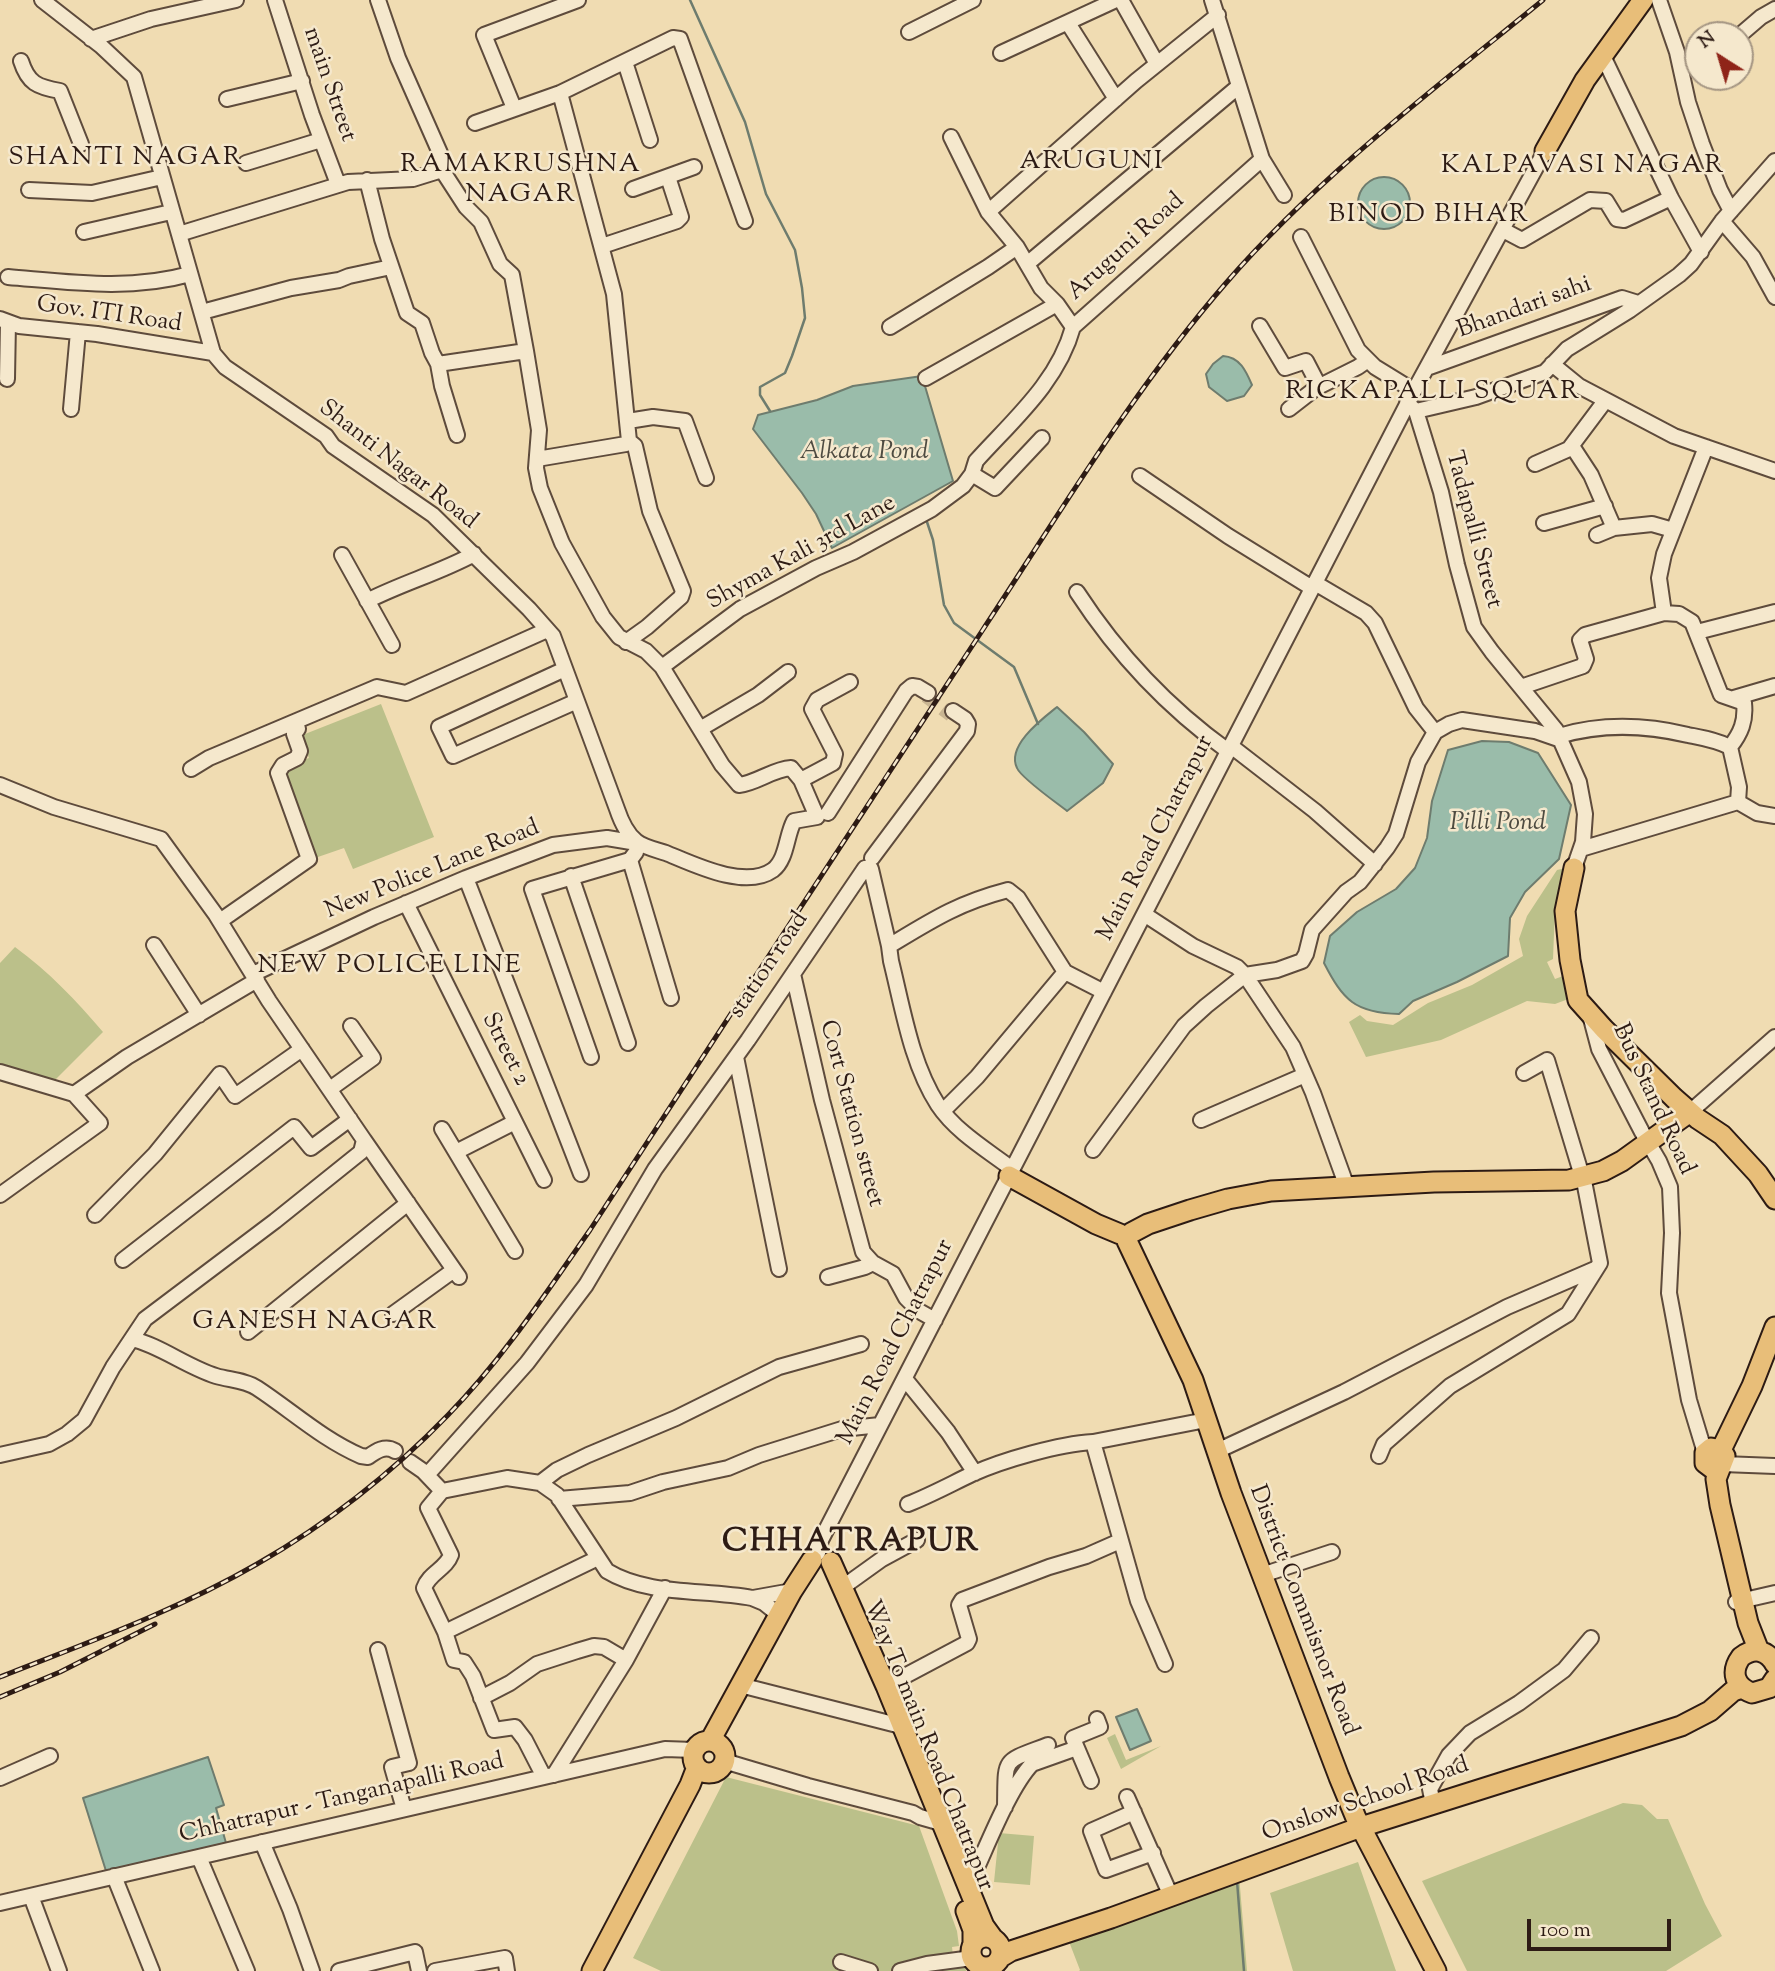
<!DOCTYPE html>
<html>
<head>
<meta charset="utf-8">
<style>
	body { margin:0 }
	#map { position:relative; width:1775px; height:1971px; overflow:hidden; background:#f0dcb2; font-family:"Sorts Mill Goudy",serif }
	canvas { display:block }
	.north { position:absolute; left:1684px; top:21px; width:70px; height:70px; box-sizing:border-box; background:#f5e8cd; border:2px solid #a59683; border-radius:50%; rotate:323deg; font-size:19px; font-weight:700; line-height:28px; text-align:center; color:#2d1b14 }
	.north::after { content:''; display:block; margin:auto; width:24px; height:32px; background:#8f2418; clip-path:polygon(50% 0,100% 100%,50% 72%,0 100%) }
	.scale { position:absolute; left:1527px; top:1919px; width:144px; height:32px; box-sizing:border-box; border:4px solid #2d1b14; border-top:0; padding-left:9px; font-size:21px; line-height:24px; white-space:nowrap; color:#2d1b14; -webkit-text-stroke:5px #f5e8cd; paint-order:stroke }
</style>
</head>
<body>
<div id="map">
<canvas width="1775" height="1971"></canvas>
<div class="north">N</div>
<div class="scale">100 m</div>
</div>
<script>
const context = document.querySelector('canvas').getContext('2d');
context.lineJoin = 'round';
function fillPath(path, color) { context.fillStyle = color; context.fill(path, 'evenodd'); }
function trace(path, color, width, dash) { context.strokeStyle = color; context.lineWidth = width; context.lineCap = dash ? 'butt' : 'round'; context.setLineDash(dash || []); context.stroke(path); }
function write(font, color, halo, rows, align = 'center') {
  context.font = font + ' "Sorts Mill Goudy",serif'; context.lineWidth = 5; context.setLineDash([]); context.textBaseline = 'middle'; context.strokeStyle = halo; context.fillStyle = color; for (const [text, x, y, turn = 0] of rows) {
    context.save(); context.translate(x, y); context.rotate((+turn || 0) * Math.PI / 180); context.textAlign = isNaN(turn) ? turn : align; if (halo) context.strokeText(text, 0, 0); context.fillText(text, 0, 0); context.restore();
  }
}
fillPath(new Path2D(`
	M381,704L434,837L353,869L344,848L315,858L283,768L309,758L300,736Z
	M1566,868L1555,909L1553,959L1547,962L1555,979L1563,976L1571,998L1555,1004L1527,1001L1441,1040L1366,1057L1349,1022L1360,1015L1367,1021L1393,1025L1428,1003L1472,985L1523,956L1519,939L1527,916L1557,870Z
	M15,947C50,973 75,999 103,1032L55,1080L0,1065V963Z
	M1115,1734L1126,1760L1161,1746L1121,1769L1107,1738Z
	M726,1777L919,1826L957,1931L959,1946L952,1947L954,1965H965L966,1971H661L633,1958Z
	M1623,1803L1642,1805L1657,1819H1668L1705,1904L1722,1936L1666,1971H1467L1422,1881Z
	M999,1833L1034,1836L1030,1885L994,1882Z
	M1358,1862L1396,1971H1293L1270,1893Z
	M1239,1875L1247,1971H1079L1080,1970L1068,1939Z`), '#bbc08a');
const water = new Path2D(`
	M1358 203a26 26 0 1 1 52 0a26 26 0 1 1-52 0Z
	M1223,356C1240,357 1246,371 1252,385L1244,396L1227,401L1209,387L1206,374L1213,364Z
	M922,376L953,481L832,548L816,514L802,493L753,429L758,415L817,400L853,386Z
	M1057,707L1084,732L1113,764L1103,783L1067,811C1057,803 1021,778 1017,768C1006,746 1042,719 1057,707Z
	M1482,741L1509,742L1538,753L1571,805L1559,859L1525,892L1510,918L1508,956L1457,982L1413,1001L1399,1014C1355,1013 1343,1000 1324,963L1330,936L1357,912L1396,889L1415,868L1427,838L1432,801L1448,750Z
	M1137,1709L1151,1741L1130,1750L1116,1717Z
	M208,1757L224,1805L216,1808L226,1843L106,1871L83,1798Z`);
fillPath(water, '#9abcaa');
trace(water, '#6e7c6e', 2);
trace(new Path2D(`
	M690,0L745,122L766,194L795,250L802,288L805,318L792,356L785,373L760,387V395L770,411
	M926,519L933,540L944,605L954,623L1014,667L1038,724
	M1237,1881L1244,1971`), '#6e7c6e', 2.5);
trace(new Path2D(`
	M926,696L951,715`), '#c9b592', 14, [14, 7]);
const minor = new Path2D(`
	M42,0L101,46L134,77L213,353L225,367L326,436L333,446L433,515L529,609L553,636L617,809C621,821 626,833 636,841C643,847 657,850 666,853C693,864 745,890 773,870C787,859 786,836 794,821L817,817L801,780L791,768C773,769 757,783 739,785L722,765L662,667L646,651L619,637L603,617L562,543L540,488L536,468L539,430L526,351L438,364L432,353L422,323L407,313L382,239L367,180
	M275,0L312,115L338,184
	M378,0L398,58L440,153L442,170
	M1121,0L1157,64
	M1212,0L1262,159L1284,195
	M1659,0L1677,52L1688,102L1702,144L1720,190L1731,211
	M1068,23L1116,99
	M909,32L973,0
	M1740,35L1761,17L1775,9
	M91,39L151,19L236,0
	M1001,53L1116,0
	M1603,56L1671,198L1701,252
	M21,61C28,83 37,87 60,91L81,144
	M625,62L650,140
	M1680,64L1698,61
	M227,99L302,81
	M514,108L484,35L578,0
	M475,123L560,93L673,38L680,39L745,221
	M951,137L988,212L1017,247L1041,288L1057,304L1073,327
	M246,163L321,140
	M633,189L694,167
	M29,190L92,193L162,177
	M988,212L1136,81L1218,15
	M1722,221L1753,257L1775,297
	M1503,230L1522,240L1590,200L1606,201L1617,219L1624,220L1671,198
	M84,232L171,212
	M179,234L348,182L413,179L442,170L466,207L481,222L500,264L512,275L526,351
	M1301,237L1358,350L1375,367L1414,391
	M602,246L677,221L681,217L668,177
	M1027,264L1239,86
	M8,277C69,282 130,291 190,274
	M202,312L291,288L339,280L349,276L391,267
	M0,319L19,326L97,334L213,353
	M1260,326L1285,368L1306,361L1319,386
	M890,327L988,267L1017,247
	M438,364L442,386L457,435
	M1552,364L1579,386L1674,436L1775,471
	M1427,368L1622,298L1638,303
	M926,378L1057,304
	M7,379L8,322
	M1407,403L1416,411L1441,492L1457,565L1474,627L1492,652L1556,730L1579,782L1585,814L1583,842L1574,868
	M71,409L78,332
	M1289,409L1316,388L1358,367L1368,360
	M1416,411L1476,397L1545,372L1567,349L1630,310L1679,275L1691,264L1722,221L1775,161
	M628,421L653,417L685,421L706,478
	M1572,446L1591,475L1614,528L1652,524L1673,530
	M1706,447L1664,554L1659,578L1664,613L1679,614L1692,622L1721,695L1744,703C1746,721 1741,733 1730,747
	M537,459L626,444L629,441L614,294L560,93
	M1535,464L1569,449L1605,401
	M972,474L995,488L1042,438
	M1140,476L1228,536L1312,588
	M1544,523L1605,506
	M1597,535L1614,528
	M342,555L392,645
	M1315,583L1366,613L1375,623L1416,708L1435,732
	M1077,592C1118,655 1167,707 1228,751
	M367,601C402,583 439,573 474,554
	M1697,632L1775,612
	M626,642L647,627L681,597L683,591L650,511L635,446L629,441
	M662,667L740,609L816,568L853,552L932,509L963,486L972,474L976,461C1013,420 1058,382 1073,327L1262,159
	M565,669L439,727L453,756L577,701
	M1521,687L1583,666L1586,659L1580,640L1585,635L1664,613
	M1734,698L1775,686
	M700,729L758,695L788,672
	M1559,736C1602,723 1646,725 1688,735C1703,738 1716,740 1730,747L1739,787L1738,802L1757,813L1775,816
	M1231,746L1315,811L1375,864
	M191,769L209,758L377,687L406,693L547,630
	M801,780L833,763L835,754L812,709L817,700L850,682
	M0,785L54,807L161,839L216,915L269,1001L364,1140L361,1152L275,1221L145,1319L113,1367L84,1420L67,1434L49,1444L0,1455
	M828,813L906,691L912,686L918,687L928,693
	M1581,849L1738,802
	M872,858L967,731L968,724L965,719L953,711
	M630,860L671,998
	M871,869L889,946L891,961C903,1009 911,1063 938,1105C956,1132 987,1150 1012,1169
	M571,876L628,1043
	M466,878L581,1174
	M406,903L544,1180
	M1144,914L1193,946L1237,967L1245,975L1293,1047L1313,1093L1347,1187
	M220,921L309,859L278,773L283,765L297,758L300,751L294,734L298,729
	M154,945L199,1015
	M889,946C932,920 958,903 1008,890L1018,898L1065,972L1104,992
	M253,974L374,917L466,878L553,845L607,838L637,843L636,852L630,860L532,889L591,1057
	M793,974L822,1100L863,1252L873,1263L893,1274L906,1298L919,1311L935,1320
	M1590,1015L1599,1049L1642,1132L1659,1161L1670,1187L1672,1233L1669,1293L1689,1400L1705,1453
	M736,1057L779,1269
	M0,1072L74,1094L127,1057L257,980
	M330,1089L373,1058L351,1026
	M943,1111L977,1077L1065,972
	M1690,1112L1775,1037
	M1201,1120L1305,1075
	M442,1129L515,1251
	M364,1140L459,1277
	M1093,1150L1184,1026L1206,1006L1245,975L1277,970L1302,961L1306,954L1312,930L1346,892L1360,882L1387,848L1396,834L1418,762L1435,732L1449,724L1462,720L1535,731L1561,740
	M456,1152L515,1122
	M0,1195L100,1123L74,1094
	M95,1215L155,1154L220,1074L235,1096L302,1049
	M123,1260L294,1127L311,1148L350,1119
	M828,1277L865,1267L873,1263
	M393,1314L454,1270
	M248,1332L408,1203
	M132,1339C159,1345 187,1367 216,1376C229,1380 245,1380 257,1388C292,1411 322,1439 361,1456L368,1457C376,1451 385,1445 395,1451
	M905,1379L948,1432L975,1473
	M1217,1451L1344,1392L1507,1307L1595,1269
	M1379,1456L1384,1444L1450,1386L1568,1314L1600,1263L1585,1186L1547,1060L1524,1073
	M410,1462L423,1471L442,1491L507,1478L540,1483L557,1495L607,1571C648,1596 705,1589 752,1598L764,1603L779,1615
	M1723,1464L1775,1466
	M427,1475L527,1363L586,1285L655,1169L748,1040L865,868
	M540,1483L557,1470L588,1455L676,1418L779,1367L861,1344
	M442,1491L428,1508L451,1555C446,1569 429,1573 424,1588L445,1632L454,1660L464,1662L473,1676L494,1730L515,1727L525,1740L544,1777
	M559,1499L630,1493L663,1482L728,1468L759,1455L842,1429L880,1425
	M908,1504C931,1495 951,1484 972,1474C1003,1460 1059,1444 1093,1442
	M818,1553L821,1540L1414,391L1545,151
	M1262,1575L1332,1552
	M843,1587L882,1559L917,1540
	M753,1598L792,1591
	M1736,1602L1775,1593
	M445,1632L598,1558
	M378,1650L409,1763L392,1767L404,1809
	M1165,1664L1138,1601L1093,1442L1206,1420
	M740,1685L901,1726
	M886,1686L967,1643L969,1639L959,1605L962,1600L1049,1567L1086,1556L1120,1541
	M481,1698L510,1683L537,1664L577,1651L594,1646L604,1647L626,1660
	M1077,1748L1091,1781
	M724,1761L808,1786L913,1813L920,1817L941,1823
	M554,1775L626,1660L665,1588
	M0,1778L50,1756
	M1127,1797L1171,1896
	M1433,1804L1430,1789L1449,1755L1470,1733L1519,1703L1564,1670L1591,1638
	M1005,1807C1006,1756 1001,1763 1048,1745
	M1134,1812L1091,1831L1106,1870L1153,1853
	M262,1842L290,1909L312,1971
	M199,1857L247,1971
	M114,1876L152,1971
	M964,1878L974,1874C988,1844 1010,1787 1032,1764L1077,1748L1073,1738L1100,1727L1097,1719
	M31,1896L59,1971
	M0,1903L665,1749L694,1750
	M841,1962L870,1971
	M339,1971L415,1952L419,1971
	M435,1971L505,1958L507,1971
	M900,1971L927,1964L972,1958`);
const major = new Path2D(`
	M1545,151L1585,80L1643,0
	M1574,868L1565,911L1570,960L1578,1000L1604,1029L1674,1098L1698,1119L1722,1135L1758,1174L1775,1199
	M1009,1176L1096,1224L1120,1234
	M1131,1233L1148,1224L1190,1210L1228,1199L1271,1191L1434,1182L1569,1180L1603,1171L1622,1161L1690,1112
	M1127,1241L1193,1380L1231,1493L1339,1777L1356,1818L1436,1971
	M1721,1450L1752,1386L1775,1327
	M1719,1467L1713,1469L1705,1463V1453L1711,1448L1721,1450L1725,1456L1716,1479L1720,1505L1748,1623L1759,1651
	M831,1562L886,1686L984,1926L992,1937
	M1775,1664C1767,1650 1754,1647 1741,1657C1730,1672 1735,1687 1752,1693L1769,1688L1775,1679
	M710,1741L792,1591L812,1560
	M693 1757a16 16 0 1 1 32 0a16 16 0 1 1-32 0Z
	M966,1911L973,1930V1943
	M971 1952a15 15 0 1 1 30 0a15 15 0 1 1-30 0Z
	M1001,1957L1011,1951L1111,1918L1361,1827L1681,1726L1710,1711L1733,1691L1742,1688
	M592,1971L690,1785L697,1767`);
trace(minor, '#5e4b3c', 18);
trace(major, '#2d1b14', 23);
trace(minor, '#f5e8cd', 14);
trace(major, '#e8be79', 19);
const rail = new Path2D(`
	M0,1677C86,1643 176,1611 257,1564C327,1524 392,1473 448,1415C502,1360 546,1293 590,1230C720,1030 851,830 982,631C1060,513 1133,390 1226,283C1319,176 1434,89 1543,0
	M0,1697L60,1672L155,1624`);
trace(rail, '#2d1b14', 5);
trace(rail, '#f5e8cd', 2.5, [8]);
write('24px', '#2d1b14', '#f5e8cd', [
	["main Street",328,85,71],
	["Aruguni Road",1127,248,-42],
	["Bhandari sahi",1525,309,-20],
	["Gov. ITI Road",109,316,8],
	["Shanti Nagar Road",397,466,38],
	["Tadapalli Street",1472,530,75],
	["Shyma Kali 3rd Lane",802,554,-29],
	["Main Road Chatrapur",1157,839,-63],
	["New Police Lane Road",433,871,-22],
	["station road",770,966,-56],
	["Street 2",504,1050,63],
	["Bus Stand Road",1652,1100,65],
	["Cort Station street",850,1114,75],
	["Main Road Chatrapur",897,1343,-63],
	["District Commisnor Road",1302,1611,69],
	["Way To main Road Chatrapur",927,1746,68],
	["Chhatrapur - Tanganapalli Road",342,1800,-13],
	["Onslow School Road",1366,1801,-19]
]);
context.letterSpacing = '2px';
write('26px', '#2d1b14', '#f5e8cd', [
	["SHANTI NAGAR",126,160],
	["ARUGUNI",1092,164],
	["RAMAKRUSHNA",521,167],
	["NAGAR",521,197],
	["KALPAVASI NAGAR",1583,168],
	["BINOD BIHAR",1429,217],
	["RICKAPALLI SQUAR",1433,394],
	["NEW POLICE LINE",390,968],
	["GANESH NAGAR",315,1324]
]);
context.letterSpacing = '0px';
write('italic 26px', '#4e4b41', '#f5e8cd', [
	["Alkata Pond",864,454],
	["Pilli Pond",1498,825]
]);
context.letterSpacing = '2px';
write('bold 32px', '#2d1b14', '#f5e8cd', [
	["CHHATRAPUR",851,1545]
]);
context.letterSpacing = '0px';
</script>
</body>
</html>
